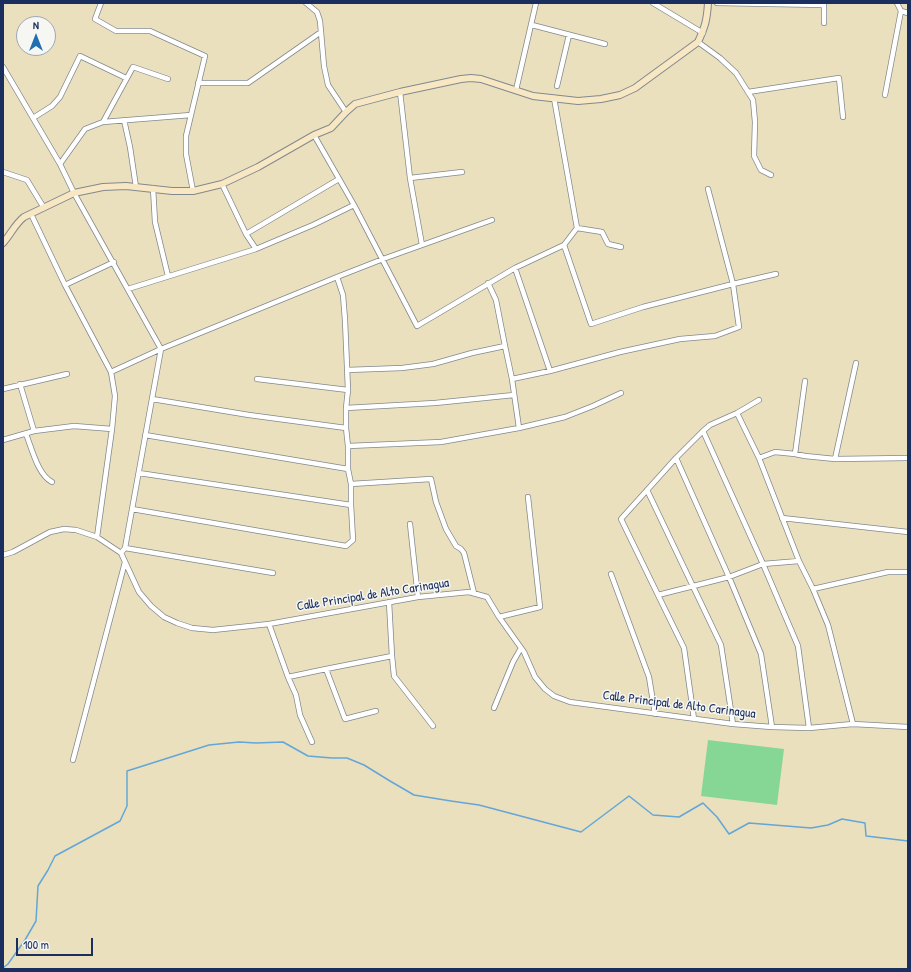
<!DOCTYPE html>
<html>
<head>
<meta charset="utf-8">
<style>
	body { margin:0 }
	#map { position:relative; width:911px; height:972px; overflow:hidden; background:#eae0be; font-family:"Patrick Hand",sans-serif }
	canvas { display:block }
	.frame { position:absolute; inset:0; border:4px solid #1b2f5e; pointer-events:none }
	.north { position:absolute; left:16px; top:16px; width:40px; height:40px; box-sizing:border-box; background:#f6f6f2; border:1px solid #9ea6b7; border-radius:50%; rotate:0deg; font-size:11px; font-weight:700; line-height:16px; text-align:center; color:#1b2f5e }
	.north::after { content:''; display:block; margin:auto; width:14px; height:18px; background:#1f6fb2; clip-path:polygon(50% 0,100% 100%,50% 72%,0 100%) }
	.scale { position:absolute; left:16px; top:938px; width:77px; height:18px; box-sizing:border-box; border:2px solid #1b2f5e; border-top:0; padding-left:5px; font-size:12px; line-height:14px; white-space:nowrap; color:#1b2f5e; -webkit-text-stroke:3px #f6f6f2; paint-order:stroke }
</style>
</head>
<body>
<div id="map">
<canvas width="911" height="972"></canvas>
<div class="frame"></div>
<div class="north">N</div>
<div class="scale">100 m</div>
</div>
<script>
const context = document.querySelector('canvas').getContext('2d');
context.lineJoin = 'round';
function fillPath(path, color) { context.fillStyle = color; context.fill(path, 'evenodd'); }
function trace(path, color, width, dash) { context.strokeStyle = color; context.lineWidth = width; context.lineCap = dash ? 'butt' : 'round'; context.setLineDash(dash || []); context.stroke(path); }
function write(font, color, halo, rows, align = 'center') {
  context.font = font + ' "Patrick Hand",sans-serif'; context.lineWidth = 3; context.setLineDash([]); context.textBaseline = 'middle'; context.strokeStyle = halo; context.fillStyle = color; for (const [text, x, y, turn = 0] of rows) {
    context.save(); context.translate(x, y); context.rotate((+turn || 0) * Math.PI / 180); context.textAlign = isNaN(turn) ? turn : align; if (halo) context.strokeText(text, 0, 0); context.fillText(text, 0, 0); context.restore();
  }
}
fillPath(new Path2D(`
	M708,740L784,749L777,805L701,796Z`), '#86d696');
trace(new Path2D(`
	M3,968L8,964L25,940L36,921L38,886L48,870L55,856L120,821L127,806V771L209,745L239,742L256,743L283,742L308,756L332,758H347L364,765L390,781L414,795L451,801L479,805L581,832L629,796L653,815L679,817L703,803L717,817L729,834L749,823L811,828L828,825L842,819L865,823L866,836L908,841`), '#63a6d7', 1.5);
const street = new Path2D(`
	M101,3L95,19L116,31H150L205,56L186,136V154L193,191
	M306,3L317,12L320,21L324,66L328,85L346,112
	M653,3L703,33
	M717,3L824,5V23
	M897,3L901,11L908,13
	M532,25L605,44
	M698,42L720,58L736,73L753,100L755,122L754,156L761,170L771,175
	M3,67L60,164L74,193L161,349L125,548L121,553
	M198,83H248L321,32
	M557,86L569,35
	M516,90L536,3
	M400,92L410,178L422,245
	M748,92L839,78L843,117
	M885,95L901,11
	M33,118L52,106L60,97L80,56L126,78
	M124,120L130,147L136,187
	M103,122L133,67L168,79
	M314,135L354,205L417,326L515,268L564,245L577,228L554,98
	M60,164L85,129L103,122L191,115
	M3,172L27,180L44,208
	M410,178L462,172
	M222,184L246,234L256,249
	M153,188L155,222L168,276
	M31,214L65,285L111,372L115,396L112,429L97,537
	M577,228L602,232L608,244L621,247
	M246,234L339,179
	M564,245L591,324L643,307L733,284L776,274
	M515,268L550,371
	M488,283L496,300L505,346L512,379L519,428
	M65,285L114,262
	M128,289L256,249L313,225L354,205
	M347,370L402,368L433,364L472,353L505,346
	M111,372L161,349L337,277L383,259L492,220
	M257,379L348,390
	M512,379L550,371L620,352L680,339L715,336L739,327L733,284L708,189
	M20,384L34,431
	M3,389L67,374
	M152,399L249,415L346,428
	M346,408L435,403L514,395
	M737,413L759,458L799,561L813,589L828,625L853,724
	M703,431L763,564L798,646L809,728
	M26,434C32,449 38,475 52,482
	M145,435L348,469
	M3,440L34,431L74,426L112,429
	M348,446L441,442L519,428L565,417L593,406L621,393
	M795,454L805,381
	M676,458L729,577L761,654L772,727
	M759,458L775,452L795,454L805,456L835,459L908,458
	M835,459L856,363
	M139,473L351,505
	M351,484L431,479L436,502L446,529L456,546L461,549L464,553L474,593
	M647,490L721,645L733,724
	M132,509L346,546L353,540L351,505V484L348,469V446L346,428V408L348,390L345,320L343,295L337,277
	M782,518L908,532
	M410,524L418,597
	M125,548L273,573
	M3,555L13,552L50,532L64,529L76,530L97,537L121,553L139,592L151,606L164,617L177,623L192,628L213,630L269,624L418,597L469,592L487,597L499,617L524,652L535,677L545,689L554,696L570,702L733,724L772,727L809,728L853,724L908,727
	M611,574L649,677L655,714
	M813,589L888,572H908
	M658,595L621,519L676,458L703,431L710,425L737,413L759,400
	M499,617L540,607L528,497
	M269,624L288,677L326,669L392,656L389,602
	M392,656L394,676L433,726
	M326,669L345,719L376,711
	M288,677L296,695L300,715L312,742
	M494,708L513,662L521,648
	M694,719L684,648L658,595L729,577L763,564L799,561
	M73,760L125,562`);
const secondary = new Path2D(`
	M3,243C11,234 15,224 24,217L74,193L103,187L126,186L172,191H193L222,184L258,167L314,135L331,128L346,112L355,104L400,92L461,79L471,78L481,79L533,96L578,101L601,99L620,95L635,88L698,42C705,27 707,20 708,3`);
trace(street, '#82888e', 6);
trace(secondary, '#82888e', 8);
trace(street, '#fff', 4.5);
trace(secondary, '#f7e8c3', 6);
write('13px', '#1b2f5e', '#f6f6f2', [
	["Calle Principal de Alto Carinagua",373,595,-9],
	["Calle Principal de Alto Carinagua",679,705,7]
]);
</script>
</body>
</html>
